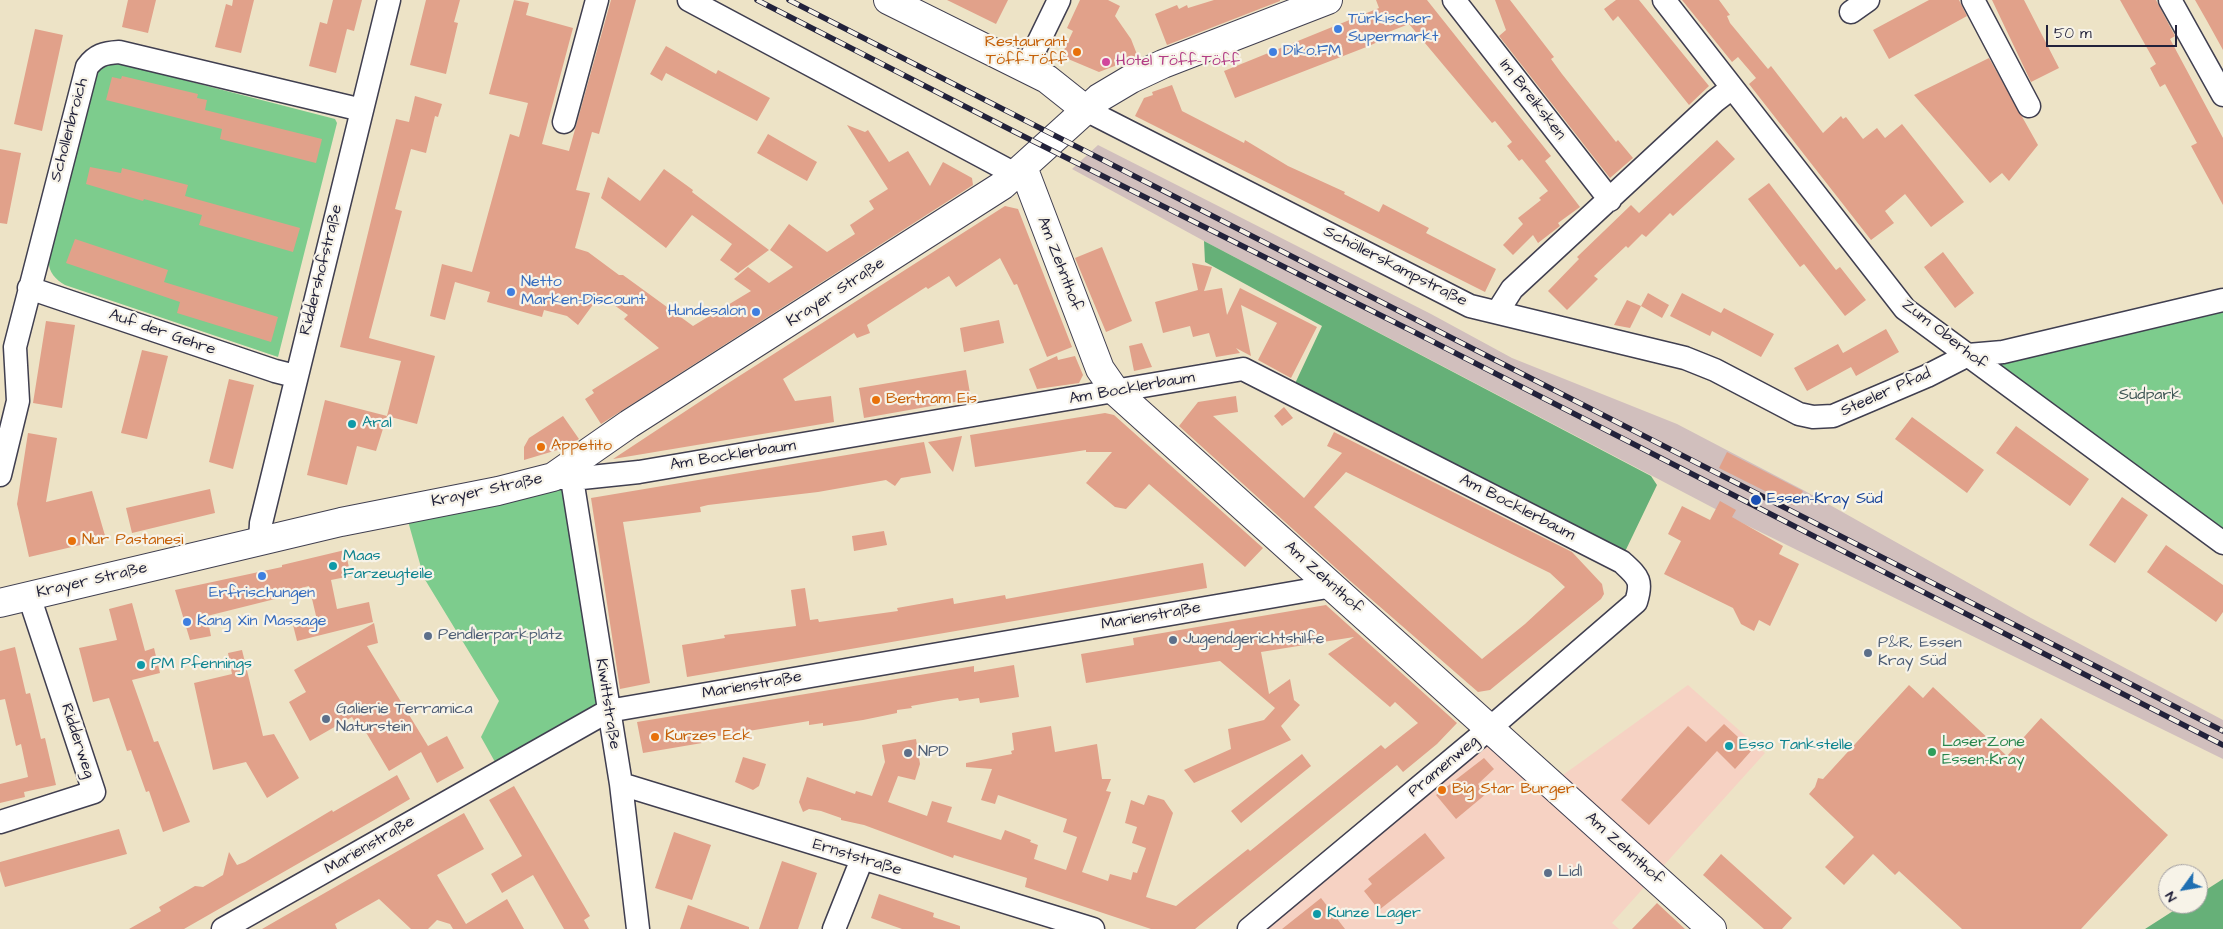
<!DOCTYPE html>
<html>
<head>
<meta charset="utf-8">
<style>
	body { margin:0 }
	#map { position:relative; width:2223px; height:929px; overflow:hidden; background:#ede3c6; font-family:"Architects Daughter",sans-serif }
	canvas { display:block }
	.north { position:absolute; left:2158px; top:864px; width:50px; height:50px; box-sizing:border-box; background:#f7f3e8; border:1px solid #a29fa3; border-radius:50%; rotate:238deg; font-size:14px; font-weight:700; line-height:20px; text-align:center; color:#22223b }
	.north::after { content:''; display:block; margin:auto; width:18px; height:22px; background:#1f6fb2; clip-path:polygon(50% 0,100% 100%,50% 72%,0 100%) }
	.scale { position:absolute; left:2046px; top:25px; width:131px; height:22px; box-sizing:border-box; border:2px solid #22223b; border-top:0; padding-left:6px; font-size:15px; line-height:18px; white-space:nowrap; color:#22223b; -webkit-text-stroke:4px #f7f3e8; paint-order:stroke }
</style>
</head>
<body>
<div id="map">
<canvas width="2223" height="929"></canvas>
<div class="north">N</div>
<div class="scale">50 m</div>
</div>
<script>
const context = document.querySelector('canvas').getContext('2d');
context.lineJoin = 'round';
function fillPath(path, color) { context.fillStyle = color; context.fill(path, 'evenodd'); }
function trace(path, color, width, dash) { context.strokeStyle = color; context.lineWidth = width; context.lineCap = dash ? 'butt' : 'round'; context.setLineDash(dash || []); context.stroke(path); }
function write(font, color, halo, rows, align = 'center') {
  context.font = font + ' "Architects Daughter",sans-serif'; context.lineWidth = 4.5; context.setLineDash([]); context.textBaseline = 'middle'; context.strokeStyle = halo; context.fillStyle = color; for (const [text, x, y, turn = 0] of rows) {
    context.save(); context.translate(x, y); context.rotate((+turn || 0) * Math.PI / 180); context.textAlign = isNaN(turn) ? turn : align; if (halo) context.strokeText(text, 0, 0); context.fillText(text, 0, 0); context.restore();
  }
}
fillPath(new Path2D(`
	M1688,685L1765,753L1612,923L1619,929H1250L1489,731L1549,785Z`), '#f6d2c3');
fillPath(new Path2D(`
	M1098,145L1431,314L1512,358L1677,424L1805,491L2031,618L2223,720V759L1744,524L1204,241L1072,169Z`), '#d1bfbd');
fillPath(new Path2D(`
	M118,63L335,119L337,123L278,357L65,285C56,280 48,272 49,261L94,76L104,65Z
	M2223,305V541L1977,358Z
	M571,481L605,709L499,769L481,737L499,701L424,578L406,514Z`), '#7dcc8d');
fillPath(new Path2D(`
	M1204,241L1651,476L1657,485L1621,560L1291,392L1322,326L1205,262Z
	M2223,879V929H2145L2184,904H2198V895Z`), '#66b078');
fillPath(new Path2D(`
	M128,0H156L148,33L122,27Z
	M233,0H254L241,53L215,47L226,4L232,6Z
	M333,0H362L354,31L347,29L336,73L309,66L320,22L327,24Z
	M426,0H460L454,22L458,23L446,74L410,65Z
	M514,0L529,3L526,15L573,28L542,144L569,151L611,0H636L599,134L592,132L576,190L590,193L575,248L588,252L619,275H623L693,326L751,291L734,279L748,267L769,283L793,267L770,250L789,224L827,252L855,234L850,225L874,209L869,201L888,189L847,125L865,132L868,130L889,162L908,151L930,186L943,162L972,178L973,185L601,424L585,399L594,393L592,390L659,348L624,319L628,315L600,295L578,325L567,316L544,310L542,317L487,302L490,292L455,282L445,320L430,316L442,264L472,272L510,134L519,137L528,103L489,94Z
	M947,0H1008L996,24Z
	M1080,0H1108L1120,6L1115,16L1131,39L1138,57L1099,72L1061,56L1073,31L1067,28Z
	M1214,0H1280V1L1167,45L1155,14L1177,5L1179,9L1187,5L1188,8Z
	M1376,0H1427L1551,156L1545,161L1580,207L1558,223L1560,226L1538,243L1533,235L1513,255L1503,245L1523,224L1518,218L1541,200L1539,198L1548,191L1522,159L1519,161L1507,146L1512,142L1495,121L1492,123L1409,24L1386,33L1388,37L1369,46L1235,98L1224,71L1379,8Z
	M1495,0H1510L1554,57L1551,59L1562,74L1616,142L1618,140L1633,158L1610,178L1499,36L1506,30Z
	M1616,0H1639L1709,86L1689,105L1618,16L1613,21L1604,9Z
	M1682,0H1719L1730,15L1727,16L1730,23L1768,69L1771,66L1823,133L1841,116L1843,119L1846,117L1863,139L1877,128L1885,138L1902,124L1964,202L1931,227L1905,194L1885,211L1894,223L1871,240L1749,84L1756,78L1738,57L1732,62Z
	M1929,0H1959L1967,16L1889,59L1873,30Z
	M1992,0H2024L2059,68L2031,82Z
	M2120,0H2156L2175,36L2170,39L2223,138V205L2191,146L2197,143L2165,84L2160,87L2150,68L2156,64Z
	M2195,0H2223V50L2207,21Z
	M35,29L63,35L42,131L14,124Z
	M666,46L716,74L718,70L770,98L757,121L666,73L662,81L650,74Z
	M1989,58L2038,145L2009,181L2002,173L1990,183L1914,95Z
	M122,76L198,94L197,98L207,100L205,110L322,139L316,163L220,139L222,129L106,100L112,77L121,79Z
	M1172,85L1182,111L1244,143L1245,140L1288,166L1345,192L1344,194L1379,212L1383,204L1429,228L1426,233L1496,269L1485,292L1135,116L1144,98L1153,95L1152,92Z
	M415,96L442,104L438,117L435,116L426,153L411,149L395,209L402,211L369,338L435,356L417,424L387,416L401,361L340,347L396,119L409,122Z
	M768,134L817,162L807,181L757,153Z
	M1717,140L1735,159L1673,216L1670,213L1646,237L1642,234L1628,248L1626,246L1594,276L1598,279L1567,310L1548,291L1579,259L1577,257L1631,205L1639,213Z
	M0,149L21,153L7,224L0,223Z
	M90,167L121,173L122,168L188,185L185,196L300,228L293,252L199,225L202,215L144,199L143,201L86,184Z
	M664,169L693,190L692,192L769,250L738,273L720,260L732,244L692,215L666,248L601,198L608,177L640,201Z
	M1769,183L1836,270L1840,267L1866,300L1845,316L1804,264L1800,267L1748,199Z
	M1005,206L1018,209L1072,347L1047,357L1017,284L1014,285L1000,258L956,287L949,276L928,289L926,287L867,325L870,333L857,338L854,333L783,379L795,401L831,396L834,422L613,459L719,389Z
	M75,239L168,270L164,282L278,317L271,342L177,313L180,302L66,263Z
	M1102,247L1132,321L1106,332L1075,258Z
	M1943,252L1974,293L1955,308L1924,267Z
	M1192,263L1212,267L1204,291L1222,288L1227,315L1240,288L1317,327L1291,378L1258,360L1277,323L1241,305L1251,356L1236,348L1240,353L1216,357L1209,333L1193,337L1190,326L1163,333L1155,302L1198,290Z
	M1648,293L1669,305L1662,318L1641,306Z
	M1682,293L1721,313L1724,308L1774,334L1761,357L1712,331L1710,336L1670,316Z
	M1627,300L1641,306L1630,328L1614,325Z
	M999,320L1004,343L964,352L960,328Z
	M46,321L75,325L62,408L33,403Z
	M1886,329L1899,352L1856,376L1851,367L1807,391L1794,368L1838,344L1843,353Z
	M1142,343L1152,367L1134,371L1129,346Z
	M142,350L168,356L147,439L121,433Z
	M1057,356L1058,360L1075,356L1083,375L1079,383L1037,389L1029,369Z
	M966,370L971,399L864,418L859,388Z
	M229,379L254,385L233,469L209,462Z
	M1236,396L1238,412L1213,416L1304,498L1342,453L1327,446L1334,432L1572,552L1602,584L1604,594L1601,599L1490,690L1478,692L1348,579L1179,426L1198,402ZM1346,472L1550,573L1565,587L1525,624L1482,659L1314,507Z
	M325,400L387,416L376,451L357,446L347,485L307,475Z
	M1284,407L1293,418L1282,426L1274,416Z
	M1105,413L1114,415L1263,548L1245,567L1149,484L1126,509L1115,507L1086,483L1112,452H1086V450L975,467L970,435Z
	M563,416L579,439L564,448L524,460V447L529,438Z
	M1912,417L1984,470L1967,493L1895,439Z
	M2016,426L2089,479L2070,506L1996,453Z
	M28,433L57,438L46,502L92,491L106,539L29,557L17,504Z
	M962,436L953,472L928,442Z
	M924,442L931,473L901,478L895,486L886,480L818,492L708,505L700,507L701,512L623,522L650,683L620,689L591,498Z
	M1727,452L1803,491L1795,506L1719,468Z
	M210,489L215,513L132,533L126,508Z
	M2122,497L2148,515L2115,563L2089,545Z
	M1720,501L1736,510L1732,517L1783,546L1779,554L1799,564L1770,626L1759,620L1754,631L1741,624L1733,608L1664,574L1681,541L1668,534L1682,506L1710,520Z
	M884,531L887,545L854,551L852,536Z
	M2166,545L2223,585V612L2216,622L2147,572Z
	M345,550L351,576L331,580L337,609L369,602L373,622L297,641L293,625L317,620L309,586L274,595L275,599L207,616L211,636L190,640L175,590L282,567V565Z
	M1203,563L1207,588L687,677L682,645L725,638L724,635L796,626L791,590L805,588L810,620L818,619L819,622L898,611L897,608L953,598L954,604L1005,595L1006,599Z
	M132,603L145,651L154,648L160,673L132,680L154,742L158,741L190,822L163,832L149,791L146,792L131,750L127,751L109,698L93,702L79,648L117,640L109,609Z
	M1326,605L1457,723L1437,744L1403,772L1397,765L1195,929H1151L1025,887L1027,878L954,855L953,858L864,825L841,820V818L821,811L809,809L803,812L799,802L807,777L855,794L856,791L872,796L885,762L882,745L916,739L920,764L915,780L898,776L888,802L927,816L932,801L952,807L947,822L1001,840L1005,830L1031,840L1030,842L1038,845L1034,859L1066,870L1077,837L1063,832L1067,819L998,795L995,804L981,800L992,769L966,767V763L1012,754L1011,751L1014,750L1012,733L1051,726L1055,752L1097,744L1102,779H1111L1106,791L1111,792L1082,872L1108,881L1110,874L1131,880L1133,872L1137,873L1146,848L1132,843L1137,827L1125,823L1131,800L1144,805L1148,795L1164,800L1173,813L1146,897L1176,906L1248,849L1250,851L1381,745L1385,749L1418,723L1395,702L1390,707L1328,654L1354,637L1261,652L1269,694L1290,679L1294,700L1300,705L1281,726L1291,740L1194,783L1184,770L1231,749L1228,729L1264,720L1275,708L1220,661L1086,683L1081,654L1134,645L1133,638Z
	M374,623L378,643L367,646L428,746L447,736L464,768L437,783L421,752L389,771L364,729L360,731L352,717L310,741L289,702L306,692L294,670Z
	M15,647L26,694L30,693L41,739L45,738L56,785L24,792L25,797L0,803V784L28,777L21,744L16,746L5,699L0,700V651Z
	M242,650L263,736L274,734L299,778L267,798L246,762L213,770L194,683L232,674L228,653Z
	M1014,665L1019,697L980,703L979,698L959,701L958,698L944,700L911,706L912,708L897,710V713L863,720L823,726V723L809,725V721L694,740L702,743L643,753L637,722L974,666V672Z
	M1909,685L1923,698L1933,687L2007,756L2041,718L2168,835L2081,929H1962L1899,871L1895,875L1873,854L1844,885L1825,867L1854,837L1809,794L1815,787L1818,778L1823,779Z
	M1724,724L1752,750L1735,769L1717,751L1649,825L1621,800L1688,726L1706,742Z
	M1302,754L1311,766L1241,823L1231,811Z
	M743,757L766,764L759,786L753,790L735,782Z
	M1484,758L1494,769L1478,784L1486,794L1456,819L1436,795Z
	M397,775L410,799L376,819L184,929H129L161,911L159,907L195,886L203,887L223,875L229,852L237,865L245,862L332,810L333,812Z
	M514,786L590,916L584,920L589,929H564L533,875L502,893L491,874L522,856L489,800Z
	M464,813L484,849L437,875L466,924L507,899L524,929H453L450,924L437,920L428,929H411L379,899L335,924L337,929H262Z
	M119,829L127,854L5,887L0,871V862Z
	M674,832L711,845L692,900L655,888Z
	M1425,833L1445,858L1379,910L1364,891L1372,884L1368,879Z
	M1721,854L1792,918L1782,929H1764L1703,875Z
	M782,861L817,873L798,929H759Z
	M879,894L934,913L933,917L960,926V929H902L871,918Z
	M1321,898L1345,929H1282Z
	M1657,903L1685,929H1632Z
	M688,905L749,927V929H680Z`), '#e1a18a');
const minor = new Path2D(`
	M689,0L1015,174
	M1454,0L1610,200
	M1664,0L1905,309L2223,543
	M1973,0L2029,106
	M2170,0L2223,95
	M1851,12L1868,0
	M1026,68L1059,0
	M1086,110L1470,306L1685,358L1715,370L1799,414L1813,417L1833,416L1927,376L1968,355L2003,352L2223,300
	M564,122L597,0
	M29,288L275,371L295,376
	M1498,311L1512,289L1715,101L1732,88
	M0,475L18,401L15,347L87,67C96,55 104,53 119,52L362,110
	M553,477L572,479L639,472L1243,369L1622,562C1638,577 1643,580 1636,602L1490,728L1249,929
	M572,479L621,784L638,929
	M260,541L261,523L389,0
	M621,784L1093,929
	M0,822L94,792L29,596
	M223,929L608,711L1333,586
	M834,929L862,859`);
const major = new Path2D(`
	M888,0L1047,79L1086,110
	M1023,167L1100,369L1116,392L1712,929
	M0,603L341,522L498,491L553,477L629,424L1003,185L1099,98L1131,79L1163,64L1328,0`);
trace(minor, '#403f50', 25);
trace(major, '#403f50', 30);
trace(minor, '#fff', 22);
trace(major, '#fff', 28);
const rail = new Path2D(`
	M757,0L1015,132L1418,334L2223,745
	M789,0L2223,731`);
trace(rail, '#22223b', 5.5);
trace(rail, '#f7f3e8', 4, [11]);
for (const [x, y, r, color] of [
	[1338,29,5,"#3f7fe0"],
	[1077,52,5,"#e8710a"],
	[1273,52,5,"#3f7fe0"],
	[1106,62,5,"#d1479c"],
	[511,292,5,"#3f7fe0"],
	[756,312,5,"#3f7fe0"],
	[876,400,5,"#e8710a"],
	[352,424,5,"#0f9aa8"],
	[541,447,5,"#e8710a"],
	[1756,500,6,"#1a4fb4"],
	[72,541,5,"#e8710a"],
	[333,566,5,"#0f9aa8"],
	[262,576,5,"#3f7fe0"],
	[187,622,5,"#3f7fe0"],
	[428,636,5,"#5c6f8a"],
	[1173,640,5,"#5c6f8a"],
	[1868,653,5,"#5c6f8a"],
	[141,665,5,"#0f9aa8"],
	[326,719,5,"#5c6f8a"],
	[655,737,5,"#e8710a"],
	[1729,746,5,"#0f9aa8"],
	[1932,752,5,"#2e9e5b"],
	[908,753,5,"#5c6f8a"],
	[1442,790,5,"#e8710a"],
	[1548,873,5,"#5c6f8a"],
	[1317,914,5,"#0f9aa8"]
]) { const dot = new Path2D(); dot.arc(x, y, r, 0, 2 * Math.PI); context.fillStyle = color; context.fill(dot); trace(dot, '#f7f3e8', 2); }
write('16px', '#366cbe', '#f7f3e8', [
	["Türkischer",1348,20],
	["Supermarkt",1348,38],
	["Diko.FM",1283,52],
	["Netto",521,283],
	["Marken-Discount",521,301],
	["Hundesalon",746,312,"right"],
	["Erfrischungen",262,594,"center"],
	["Kang Xin Massage",197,622]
], 'left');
write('16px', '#c56008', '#f7f3e8', [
	["Restaurant",1067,43,"right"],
	["Töff-Töff",1067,61,"right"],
	["Bertram Eis",886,400],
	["Appetito",551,447],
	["Nur Pastanesi",82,541],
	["Kurzes Eck",665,737],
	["Big Star Burger",1452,790]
], 'left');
write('16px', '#b23c85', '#f7f3e8', [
	["Hotel Töff-Töff",1116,62]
], 'left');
write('16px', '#22223b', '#f7f3e8', [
	["Im Breiksken",1532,100,52],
	["Schollenbroich",70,130,-75],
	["Am Zehnthof",1059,264,69],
	["Schöllerskampstraße",1395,267,27],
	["Riddershofstraße",322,270,-76],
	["Krayer Straße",836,293,-33],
	["Auf der Gehre",162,333,19],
	["Zum Oberhof",1944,335,38],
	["Am Bocklerbaum",1132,389,-10],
	["Steeler Pfad",1886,393,-24],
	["Am Bocklerbaum",733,456,-9],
	["Krayer Straße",487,491,-12],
	["Am Bocklerbaum",1517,508,27],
	["Am Zehnthof",1323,578,42],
	["Krayer Straße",92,581,-13],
	["Marienstraße",1151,617,-10],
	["Marienstraße",752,686,-10],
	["Kiwittstraße",607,704,81],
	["Ridderweg",77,741,72],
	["Pramenweg",1444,767,-40],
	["Marienstraße",370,846,-30],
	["Am Zehnthof",1624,849,42],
	["Ernststraße",857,858,17]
]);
write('16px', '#3d5554', '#f7f3e8', [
	["Südpark",2150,396]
]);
write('16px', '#0d838f', '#f7f3e8', [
	["Aral",362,424],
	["Maas",343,557],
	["Farzeugteile",343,575],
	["PM Pfennings",151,665],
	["Esso Tankstelle",1739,746],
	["Kunze Lager",1327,914]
], 'left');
write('16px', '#164399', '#f7f3e8', [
	["Essen-Kray Süd",1767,500]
], 'left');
write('16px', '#4e5e75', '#f7f3e8', [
	["Pendlerparkplatz",438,636],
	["Jugendgerichtshilfe",1183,640],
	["P&R, Essen",1878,644],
	["Kray Süd",1878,662],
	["Galierie Terramica",336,710],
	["Naturstein",336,728],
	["NPD",918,753],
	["Lidl",1558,873]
], 'left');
write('16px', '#27864d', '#f7f3e8', [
	["LaserZone",1942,743],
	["Essen-Kray",1942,761]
], 'left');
</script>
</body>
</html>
